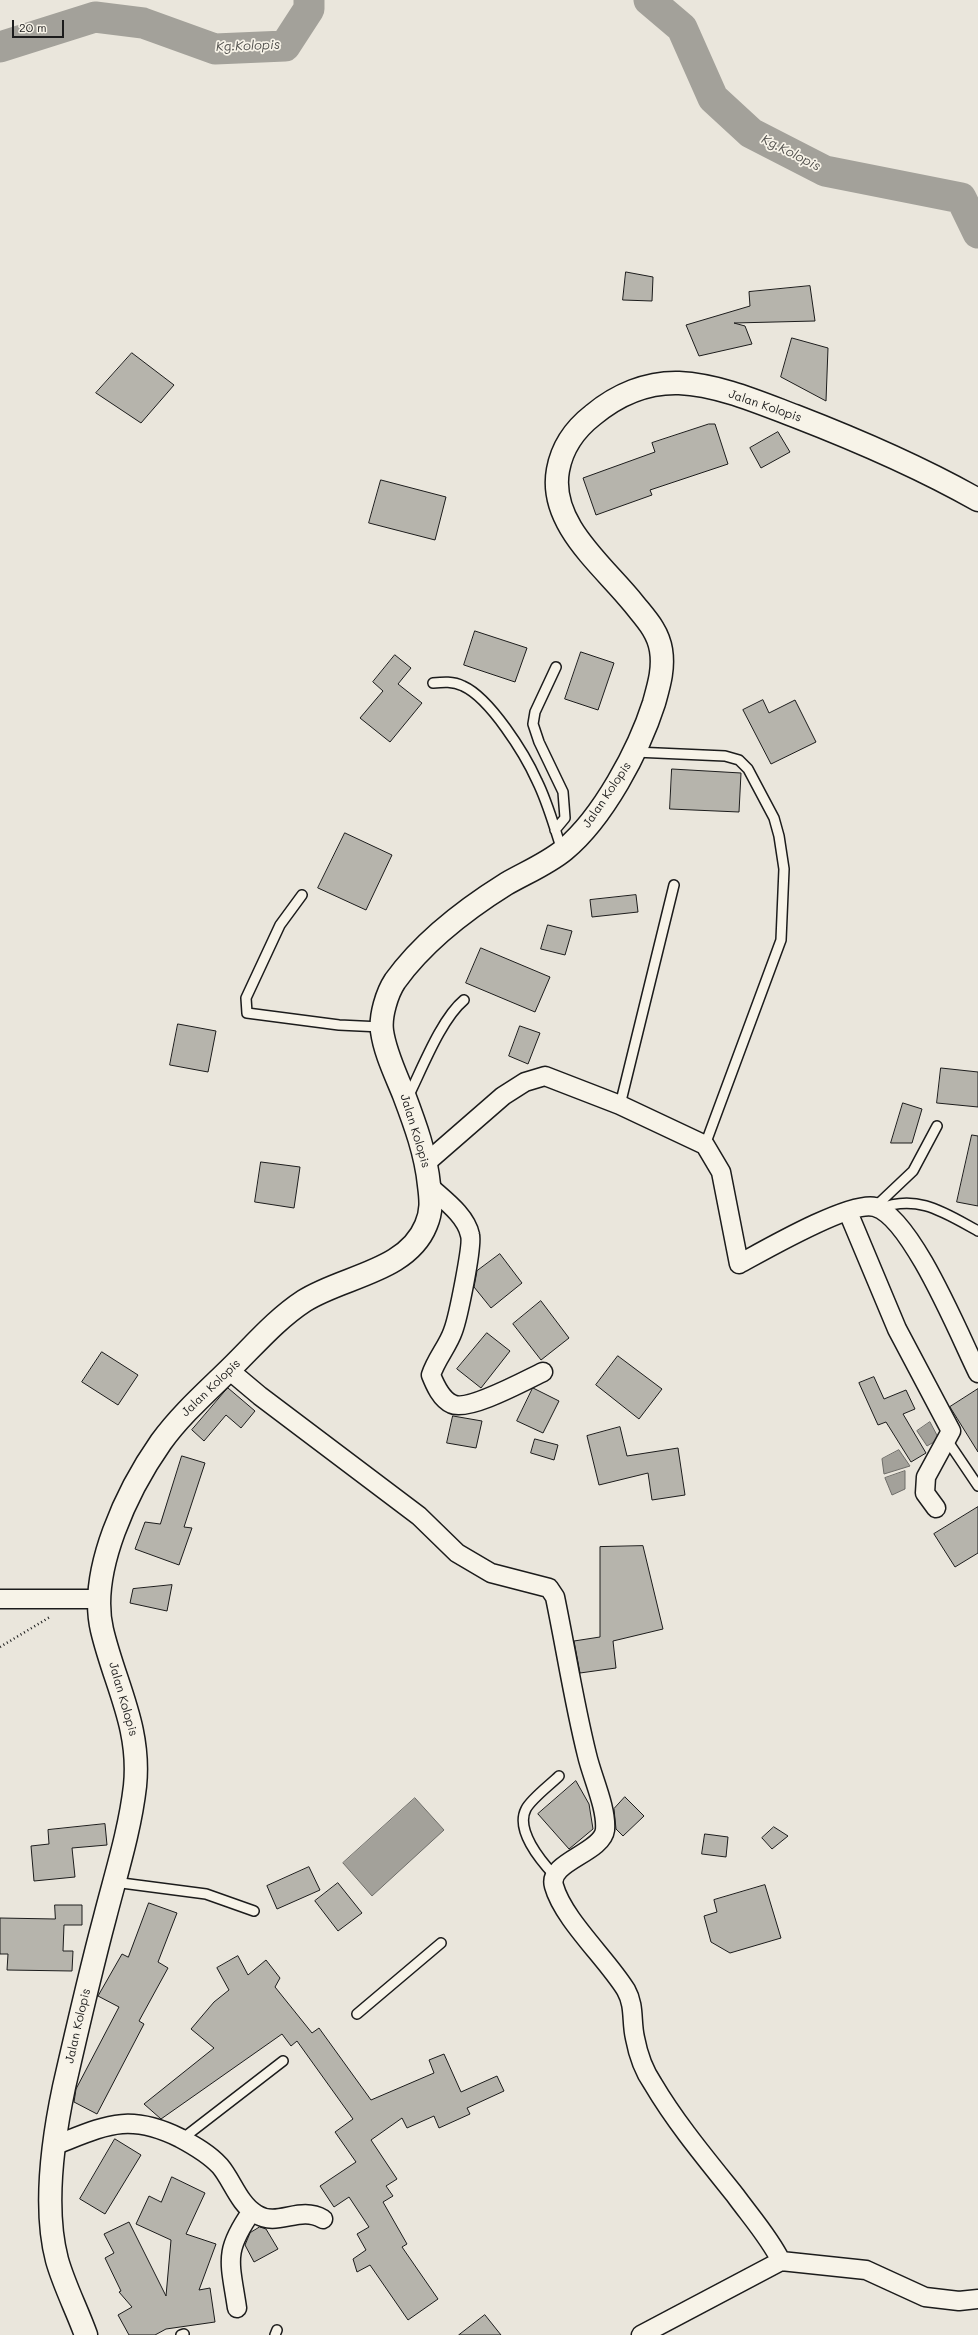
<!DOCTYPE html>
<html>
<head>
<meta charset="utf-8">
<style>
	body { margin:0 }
	#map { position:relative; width:978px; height:2335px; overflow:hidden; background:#eae6dc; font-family:Mali,sans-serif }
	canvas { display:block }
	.scale { position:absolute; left:12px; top:20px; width:52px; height:18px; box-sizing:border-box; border:2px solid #1c1c1c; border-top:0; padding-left:5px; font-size:12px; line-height:14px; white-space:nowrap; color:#1c1c1c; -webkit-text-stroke:3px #f7f3e8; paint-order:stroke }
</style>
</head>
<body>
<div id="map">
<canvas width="978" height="2335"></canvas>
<div class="scale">20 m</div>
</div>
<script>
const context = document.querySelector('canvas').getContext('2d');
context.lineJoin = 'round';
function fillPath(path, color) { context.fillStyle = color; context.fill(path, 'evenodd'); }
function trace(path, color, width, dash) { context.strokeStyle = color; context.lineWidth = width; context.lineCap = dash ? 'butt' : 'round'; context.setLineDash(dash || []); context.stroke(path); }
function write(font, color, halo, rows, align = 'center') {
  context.font = font + ' Mali,sans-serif'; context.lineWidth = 3.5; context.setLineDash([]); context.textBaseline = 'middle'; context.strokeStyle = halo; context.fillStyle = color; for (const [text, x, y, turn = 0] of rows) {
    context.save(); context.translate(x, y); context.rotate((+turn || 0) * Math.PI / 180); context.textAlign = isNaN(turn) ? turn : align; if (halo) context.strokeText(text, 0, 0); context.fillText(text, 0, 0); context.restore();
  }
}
const water = new Path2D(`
	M930,1422L939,1439L927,1446L917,1431Z
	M899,1450L910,1466L884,1474L882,1459Z
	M905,1471V1489L892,1495L885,1478Z
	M415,1798L444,1830L372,1896L343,1863Z`);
fillPath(water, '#a3a19a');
trace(water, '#6d6c68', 1);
trace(new Path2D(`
	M649,0L682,28L713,98L751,133L825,171L961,198L978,233
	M0,47L95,17L143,23L215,49L285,46L309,9V0`), '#a3a19a', 31);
const building = new Path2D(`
	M626,272L653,277L652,301L623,300Z
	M810,286L815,321L734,323L745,326L752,344L699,356L686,325L750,306L749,292Z
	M792,338L828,348L826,401L781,377Z
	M132,353L174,385L141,423L96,393Z
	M709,424H715L728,464L650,490L652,495L596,515L583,478L655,452L652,443Z
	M778,432L790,452L761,468L750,448Z
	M381,480L446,497L435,540L369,523Z
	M475,631L527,648L515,682L464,665Z
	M581,652L614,663L598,710L565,699Z
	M395,655L411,668L398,684L422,703L390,742L360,718L383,691L373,682Z
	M763,700L769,713L795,700L816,742L771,764L743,710Z
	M672,769L741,773L739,812L670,809Z
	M345,833L392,855L366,910L318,888Z
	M636,895L638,912L592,917L590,900Z
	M548,925L572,931L565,955L541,949Z
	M481,948L550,977L535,1012L466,983Z
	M178,1024L216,1031L208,1072L170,1065Z
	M520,1026L540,1033L528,1064L509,1056Z
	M941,1068L978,1072V1107L937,1103Z
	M903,1103L922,1109L912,1143H891Z
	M972,1135L978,1136V1206L957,1202Z
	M261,1162L300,1167L294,1208L255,1202Z
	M500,1254L522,1283L491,1308L474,1287L477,1271Z
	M541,1301L569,1338L541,1360L513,1324Z
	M487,1333L510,1351L481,1388L457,1369Z
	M102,1352L138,1375L118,1405L82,1382Z
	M618,1356L662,1389L639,1419L596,1385Z
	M874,1377L884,1399L906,1390L915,1409L903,1414L926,1453L911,1462L886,1422L878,1425L859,1383Z
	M228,1388L255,1411L241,1428L226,1415L204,1441L192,1430Z
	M533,1388L559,1401L543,1433L517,1421Z
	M978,1389V1452L950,1407Z
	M453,1416L482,1421L476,1448L447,1443Z
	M620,1427L627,1456L678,1448L685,1495L652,1500L648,1473L599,1485L587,1436Z
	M535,1439L558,1445L554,1460L531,1453Z
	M182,1456L205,1463L184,1527L192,1528L179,1565L135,1549L145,1522L160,1524Z
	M978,1507V1553L955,1567L934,1534Z
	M643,1546L663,1629L613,1641L616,1668L580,1673L574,1641L600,1637V1547Z
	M172,1585L167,1611L130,1603L133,1589Z
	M576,1781L589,1804L593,1829L569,1849L538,1814Z
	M625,1797L644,1816L623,1836L616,1829L614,1809Z
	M105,1824L107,1845L72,1848L75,1877L34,1881L31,1846L49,1844L48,1830Z
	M774,1827L788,1836L772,1849L762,1838Z
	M705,1834L728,1837L726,1857L702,1854Z
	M309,1867L320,1890L277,1909L267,1886Z
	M338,1883L362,1913L338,1931L315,1901Z
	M765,1885L781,1938L730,1953L711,1942L704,1916L717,1912L714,1900Z
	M149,1903L177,1913L158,1962L168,1968L139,2021L144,2024L97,2114L74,2102L76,2089L119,2007L98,1996L122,1954L128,1957Z
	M55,1905H82V1925H64L63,1951H73L72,1971L7,1970L8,1954H0V1918L55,1919Z
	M238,1956L248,1975L266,1960L280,1978L275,1987L312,2033L319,2028L371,2100L434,2073L429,2060L444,2054L461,2092L497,2076L504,2091L467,2108L470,2114L439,2128L434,2116L407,2128L402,2118L371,2140L397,2179L386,2186L393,2196L383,2202L407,2244L402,2247L438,2299L408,2320L370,2265L357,2272L353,2259L366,2250L357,2234L369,2227L349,2197L334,2207L320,2186L356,2162L335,2132L353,2119L297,2041L291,2046L282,2034L161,2119L144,2104L214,2048L191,2029L214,2002L229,1990L217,1968Z
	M115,2139L141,2155L105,2214L80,2199Z
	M172,2177L205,2193L186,2234L216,2244L199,2290L210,2288L215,2322L166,2329L155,2335H129L118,2315L132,2307L119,2292L121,2291L105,2258L114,2253L104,2234L129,2222L166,2296L171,2240L136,2224L149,2196L161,2202Z
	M260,2227L266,2229L278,2249L254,2262L245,2245L250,2233Z
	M485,2315L501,2335H459Z`);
fillPath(building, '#b6b4ac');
trace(building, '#1c1c1c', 1);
const service = new Path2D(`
	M433,683C443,682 453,681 463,686C490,698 525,754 537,781C548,803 554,827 562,850
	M635,752L725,756L739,760L748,769L774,818L779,836L784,869L781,940L705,1145
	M555,830L565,818L563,792L539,742L533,724L535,712L556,667
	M302,895L280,925L246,998L247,1013L339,1025L381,1027
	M408,1097C422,1069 441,1019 464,1000
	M620,1105L674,885
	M875,1207L913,1171L937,1126
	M879,1209C917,1193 945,1213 978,1231
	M947,1440L978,1486
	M554,1875C541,1861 515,1830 526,1809C531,1799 551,1784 559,1776
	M114,1882L206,1894L254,1911
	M357,2014L441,1943
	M182,2139L283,2061
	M181,2335L184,2334
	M275,2335L277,2330`);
const minor = new Path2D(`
	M426,1163L503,1096L525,1082L545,1076L620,1105L705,1145L721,1172L739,1264C763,1251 851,1200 875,1207C912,1218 960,1337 978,1373
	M429,1186C443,1199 466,1215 470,1235C473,1245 458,1318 453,1331C448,1346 436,1359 431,1375C435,1385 441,1399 452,1404C468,1412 526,1380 543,1372
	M848,1212L897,1329L951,1431L926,1477L925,1493L936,1508
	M229,1370L260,1396L419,1516L457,1553L491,1573L549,1588L555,1597C566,1650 574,1703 587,1755C592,1777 607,1808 605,1830C602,1853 547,1862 554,1886C563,1919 607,1959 626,1990C635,2006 631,2021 635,2038C638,2054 644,2071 653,2084C676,2123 707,2160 735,2195C751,2217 769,2237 781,2261
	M0,1599H99
	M53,2146C105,2126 127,2112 180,2138C195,2146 209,2154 220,2166C232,2180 239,2204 256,2214C278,2228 299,2205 323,2219
	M237,2308C230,2261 223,2252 252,2211
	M641,2335L781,2261L866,2270L925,2297L959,2301L978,2299`);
const tertiary = new Path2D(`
	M86,2335C77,2310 64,2285 57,2260C43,2207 53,2139 64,2087C77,2030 90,1973 105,1917C116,1874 130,1830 135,1786C141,1727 115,1685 102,1630C88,1571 128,1489 161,1442C182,1413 209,1390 235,1364C257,1342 278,1318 304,1301C343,1276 407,1272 426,1225C432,1211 431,1200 429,1185C426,1154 415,1124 404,1095C396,1075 385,1053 382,1031C380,1016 387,993 395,981C423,942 466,909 506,884C525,873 547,864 564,850C603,818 639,750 654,703C659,685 664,669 661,650C658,631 646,619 634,604C604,566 548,524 558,470C562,448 575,429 593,415C617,395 647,382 679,383C719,385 758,402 795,416C857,440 920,467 978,500`);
trace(service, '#1c1c1c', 12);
trace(minor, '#1c1c1c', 21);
trace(tertiary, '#1c1c1c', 25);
trace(new Path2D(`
	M0,1647L50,1617`), '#1c1c1c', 2.5, [1, 3]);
trace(service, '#f7f3e8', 9);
trace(minor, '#f7f3e8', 18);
trace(tertiary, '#f7f3e8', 22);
write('12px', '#1c1c1c', '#f7f3e8', [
	["Jalan Kolopis",765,406,19],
	["Jalan Kolopis",607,795,-56],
	["Jalan Kolopis",415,1131,73],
	["Jalan Kolopis",211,1388,-44],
	["Jalan Kolopis",123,1699,74],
	["Jalan Kolopis",78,2026,-77]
]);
write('italic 13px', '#52514e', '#f7f3e8', [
	["Kg.Kolopis",248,46,-2],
	["Kg.Kolopis",791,153,27]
]);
</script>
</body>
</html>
